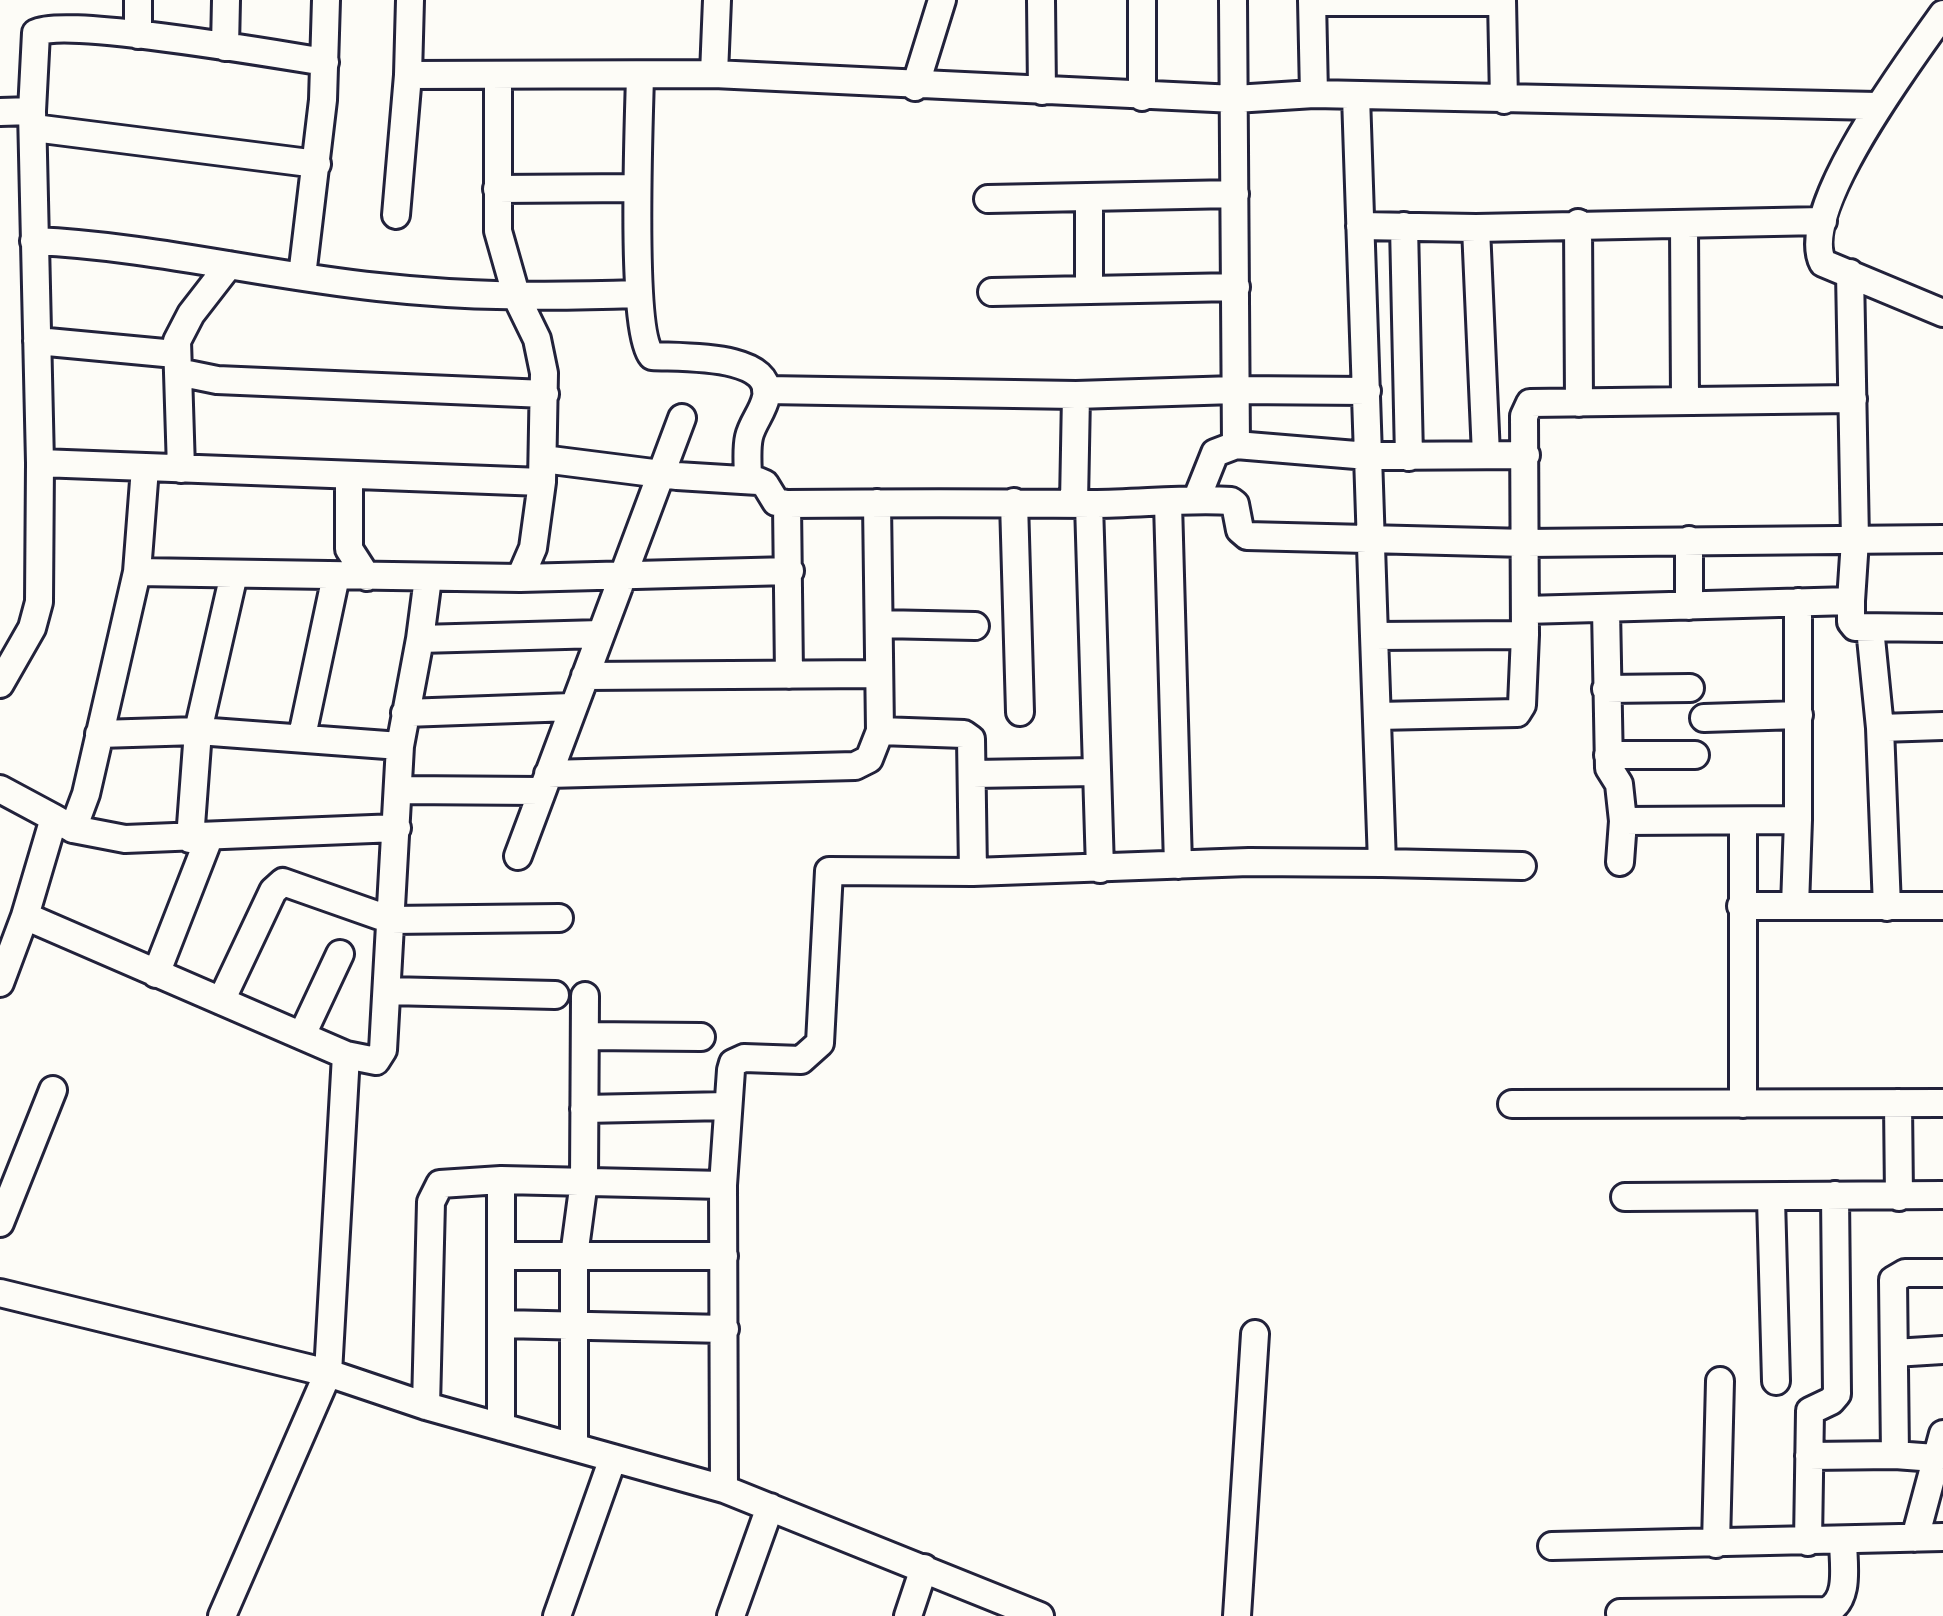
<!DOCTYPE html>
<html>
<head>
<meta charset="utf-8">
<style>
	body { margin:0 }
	canvas { display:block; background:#fdfcf7 }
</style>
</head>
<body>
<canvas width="1943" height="1616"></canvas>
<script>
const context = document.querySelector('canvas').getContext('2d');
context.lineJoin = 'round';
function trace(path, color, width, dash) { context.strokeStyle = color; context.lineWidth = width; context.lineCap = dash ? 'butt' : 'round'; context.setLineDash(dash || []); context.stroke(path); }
const minor = new Path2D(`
	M138,0V35
	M1041,0L1042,91
	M1312,0L1314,94
	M1502,0L1504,100
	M1312,2H1502
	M1943,14C1912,58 1796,211 1823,263L1943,313
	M225,47L226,0
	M714,74L717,0
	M408,75L714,74L1235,99L1314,94L1877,106
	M498,75V231L517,298L537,339L544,373L542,482L533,548L520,578
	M640,76C639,120 630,331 652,356C680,358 774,353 766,397C763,412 752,423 749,437C746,450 748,466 748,480
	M915,87L942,0
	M1356,96L1374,636
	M1142,97V0
	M0,112L32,111
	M34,128L317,164
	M497,189L637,188
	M1089,197V290
	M988,199L1235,194
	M396,215L408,75L410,0
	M1578,223L1579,403
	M1684,225L1685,401
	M1360,226L1476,228L1823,221
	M1404,226L1409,457
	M1476,228L1486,455
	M34,241C150,246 263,275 378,287C468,297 549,297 639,294
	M1850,273L1855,540L1851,601
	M302,276L323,100L326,0
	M992,292L1236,287
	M37,341L175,354
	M178,372L217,380L545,394
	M766,390L1076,395L1235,390L1367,391
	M1236,445L1368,456L1526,455
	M543,459L677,476L758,481L765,484L776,502L787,504C889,503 990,503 1092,504C1139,504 1185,498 1231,501L1235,504L1240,530L1247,536L1526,543L1943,539
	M40,463L542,482
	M181,469L177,341L191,314L229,265
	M349,475V549L367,577
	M1197,498L1215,453L1236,445L1233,0
	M1014,502L1020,712
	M1074,503L1076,395
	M1168,503L1178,865
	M787,504L789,675
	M1089,504L1100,869
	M137,572L520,578L790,571
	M1689,606V540
	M1606,609L1609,768L1619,784L1623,821L1620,862
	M1525,610L1851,601V622L1855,627L1943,628
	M879,624L975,626
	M1870,628L1880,728L1887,907
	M420,639L428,578
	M585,676L877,674
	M0,684L32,628L39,602L40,463L32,111L36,33C65,17 279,55 325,62
	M1606,689L1690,688
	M405,713L572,707
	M1377,716L1517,713L1522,705L1525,635
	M1704,718L1799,715
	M1880,728L1943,726
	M880,731L964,734L971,739L973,872
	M99,734L198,731L400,746
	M302,736L336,576
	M1608,755H1695
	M548,774L855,766L869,759L880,731L877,503
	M973,774L1096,772
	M0,789L54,818
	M399,790L540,791
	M1623,821L1798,820
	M1743,821V1104
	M73,829L86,794L137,572L145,468
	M190,839L198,731L234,574
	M518,856L682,418
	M1382,863L1522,866
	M1741,906H1943
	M1795,906L1798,820V602
	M156,974L209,838
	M0,983L25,916
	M388,991L555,995
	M221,1001L273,891L283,882L391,920L559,918
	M302,1035L340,954
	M585,1036L701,1037
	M346,1055L25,916L54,818L73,829L125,839L397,828
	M1898,1103L1899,1197
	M1512,1104L1943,1103
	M584,1109L728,1106
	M1625,1197L1943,1195
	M1771,1199L1776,1381
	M0,1223L53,1090
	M501,1256H724
	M0,1293L328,1373L426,1406L724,1489L1040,1616
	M501,1324L725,1329
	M1894,1353L1943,1350
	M426,1406L431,1202L440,1184L501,1180L723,1185
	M501,1427V1180
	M574,1447V1256L584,1181L585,996
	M1895,1455L1893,1280L1905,1273H1943
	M1809,1456L1895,1455L1935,1458
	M724,1489L723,1185L731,1070L733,1063L744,1058L801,1060L820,1043L829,871L973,872L1249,862L1382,863L1374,636L1525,635L1524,416L1530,403L1853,399
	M1915,1538L1943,1434
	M1808,1542L1810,1411L1831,1401L1837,1394L1835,1195
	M1716,1544L1720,1381
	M1552,1546L1943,1537
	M1620,1613L1826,1611C1851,1601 1843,1563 1843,1540
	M222,1616L328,1373L346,1055L376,1061L383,1050L400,746L420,639L601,634
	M557,1616L613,1458
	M731,1616L770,1507
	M908,1616L924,1568
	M1237,1616L1255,1334`);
trace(minor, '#22223b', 32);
trace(minor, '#fdfcf7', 26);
</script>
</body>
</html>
